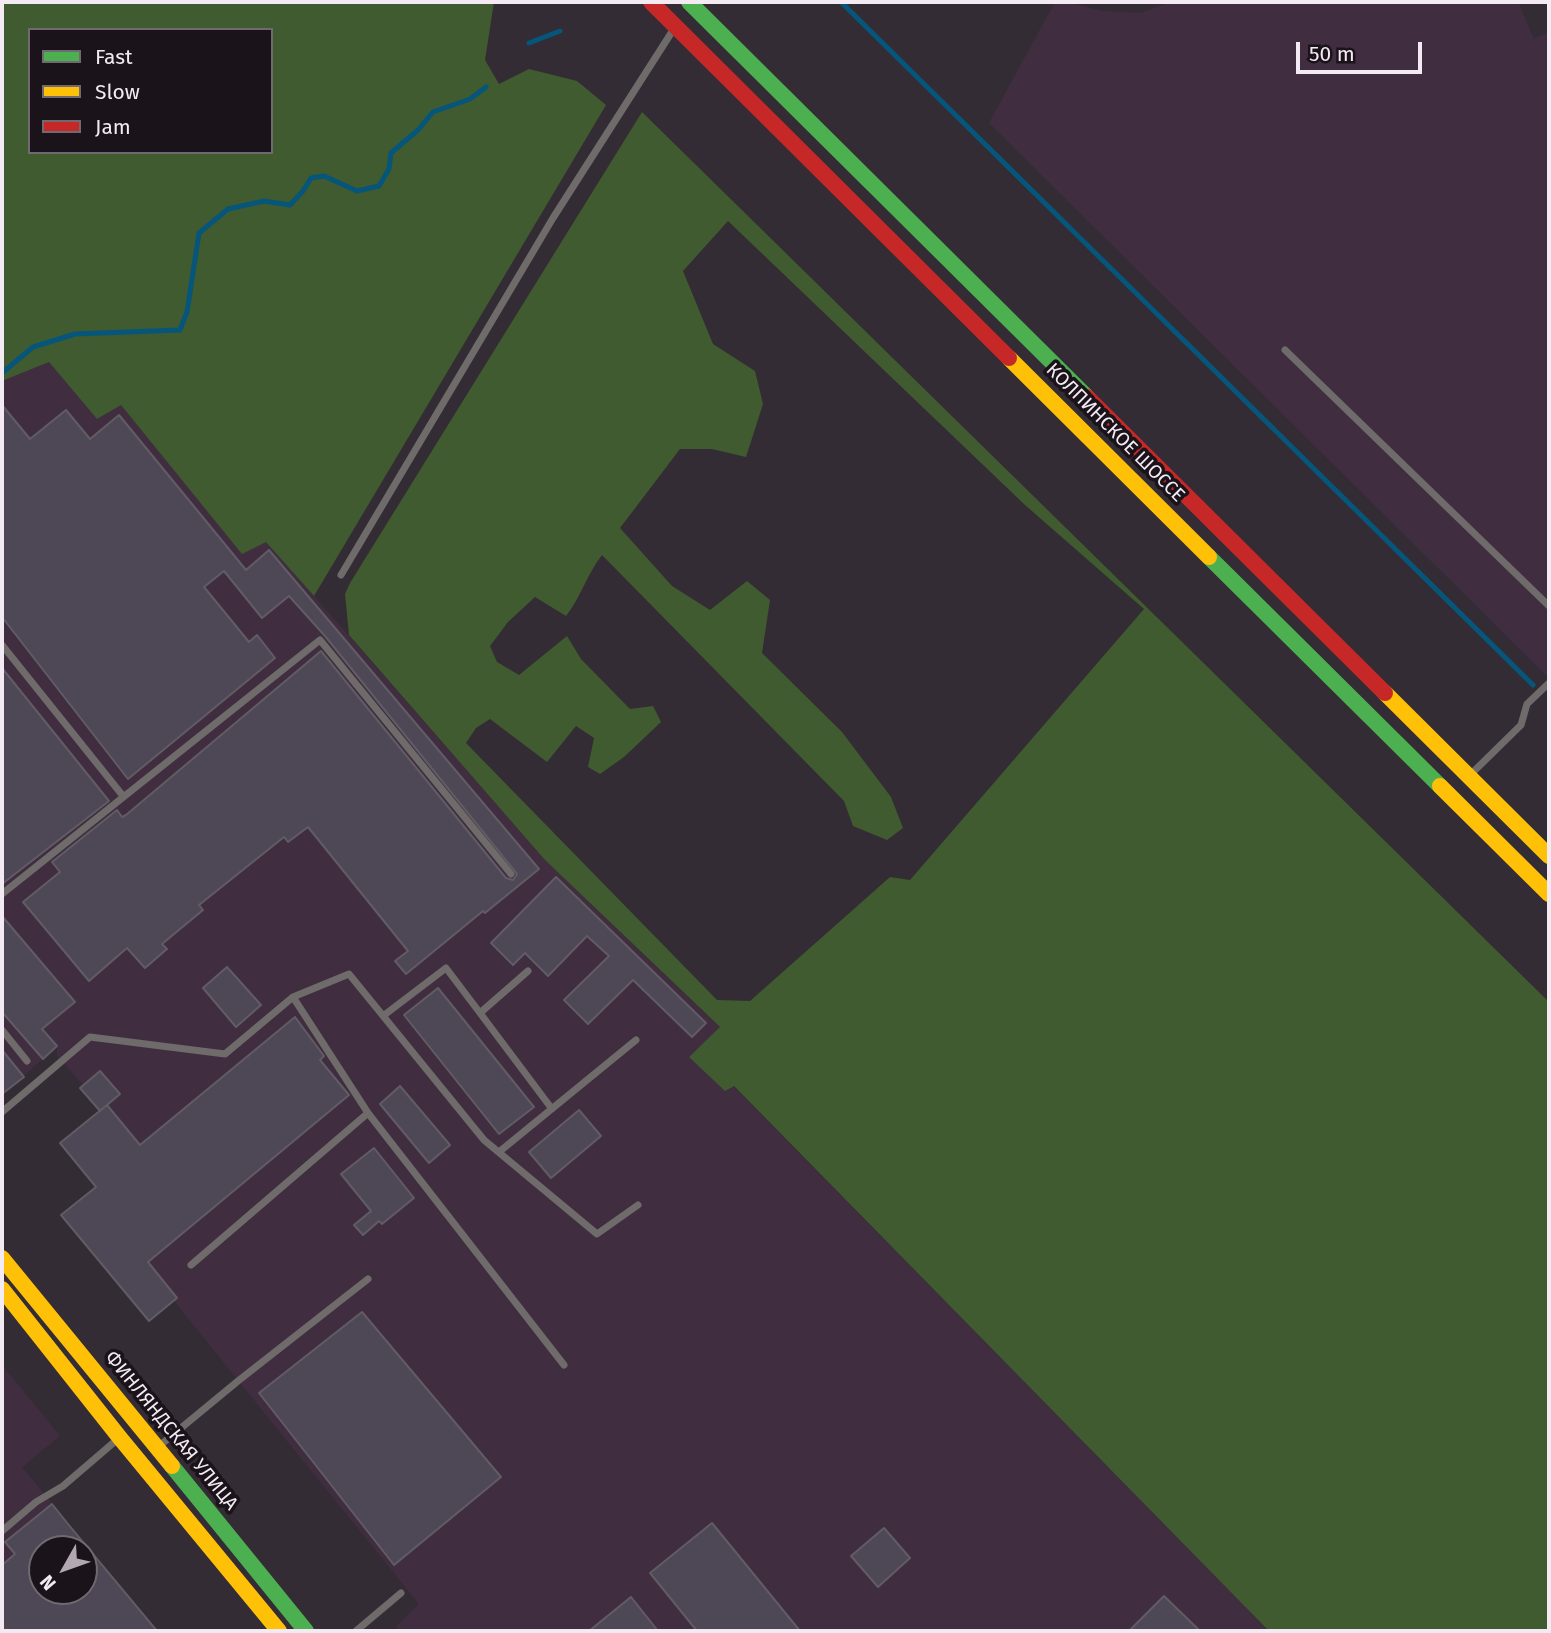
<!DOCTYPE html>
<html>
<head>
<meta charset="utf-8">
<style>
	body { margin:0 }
	#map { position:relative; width:1551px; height:1633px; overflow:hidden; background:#342c34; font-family:"Fira Sans",sans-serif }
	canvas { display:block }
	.frame { position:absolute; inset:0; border:4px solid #f4eaf4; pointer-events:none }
	.legend { position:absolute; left:28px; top:28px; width:245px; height:126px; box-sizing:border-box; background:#1a131a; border:2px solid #716971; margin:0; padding:9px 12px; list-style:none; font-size:21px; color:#f4eaf4 }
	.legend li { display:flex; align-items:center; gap:14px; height:35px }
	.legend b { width:35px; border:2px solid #716971 }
	.north { position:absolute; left:28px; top:1535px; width:70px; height:70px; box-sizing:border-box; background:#1a131a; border:2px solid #716971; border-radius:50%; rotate:230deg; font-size:19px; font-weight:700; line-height:28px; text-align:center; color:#f4eaf4 }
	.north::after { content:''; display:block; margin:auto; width:24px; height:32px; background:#b1a8b1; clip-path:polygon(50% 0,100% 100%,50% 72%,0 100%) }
	.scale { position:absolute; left:1296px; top:42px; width:126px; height:32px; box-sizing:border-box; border:4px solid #f4eaf4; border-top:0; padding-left:9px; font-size:21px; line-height:24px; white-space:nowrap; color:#f4eaf4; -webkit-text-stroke:5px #1a131a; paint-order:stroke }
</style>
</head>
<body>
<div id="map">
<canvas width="1551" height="1633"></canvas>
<div class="frame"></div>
<ul class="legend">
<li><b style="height:9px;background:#4caf50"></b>Fast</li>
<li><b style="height:9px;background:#ffc107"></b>Slow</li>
<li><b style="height:9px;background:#c62828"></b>Jam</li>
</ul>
<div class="north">N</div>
<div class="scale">50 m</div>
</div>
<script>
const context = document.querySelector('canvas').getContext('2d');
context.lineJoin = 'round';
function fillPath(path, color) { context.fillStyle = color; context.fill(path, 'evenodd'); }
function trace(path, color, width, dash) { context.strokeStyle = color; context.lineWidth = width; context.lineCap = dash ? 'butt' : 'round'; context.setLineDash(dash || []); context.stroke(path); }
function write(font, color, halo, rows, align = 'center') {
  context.font = font + ' "Fira Sans",sans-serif'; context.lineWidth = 7; context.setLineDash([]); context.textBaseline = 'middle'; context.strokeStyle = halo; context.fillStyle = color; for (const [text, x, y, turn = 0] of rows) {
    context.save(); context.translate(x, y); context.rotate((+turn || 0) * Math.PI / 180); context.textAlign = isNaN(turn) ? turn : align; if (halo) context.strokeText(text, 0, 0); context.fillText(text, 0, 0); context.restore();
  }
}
fillPath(new Path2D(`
	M1055,2H1066L1102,11L1141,13L1170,2H1518L1534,39L1549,32V678L989,123Z
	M49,362L97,419L121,405L242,553L266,541L545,860L720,1028L689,1057L733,1086L1269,1631H399L396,1627L419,1604L174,1301L149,1321L61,1215L96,1187L60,1143L100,1111L80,1087L83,1085L57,1055V1047L2,1094V381Z
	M2,1365L60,1436L22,1467L157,1631H2ZM42,1549H84V1591H42Z`), '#402e40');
fillPath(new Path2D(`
	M2,2H494L485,60L499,84L529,69L577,81L606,105L314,596L266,542L242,554L121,405L97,419L49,362L2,381ZM30,30H271V152H30Z
	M642,112L1549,1002V1631H1269L734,1086L725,1091L689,1057L720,1027L545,860L349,635L345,594L350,583ZM728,221L1025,505L1144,609L910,880L890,877L750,1001L717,1000L466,743L476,728L490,719L547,762L576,726L594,738L588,767L600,774L624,757L661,722L653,706L630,709L581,659L567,636L519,675L497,662L490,646L508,622L535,597L566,616C581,597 587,574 602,555L844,801L853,826L887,840L903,828L891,797L842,732L762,653L770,600L747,581L710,610L672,586L620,528L680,449H712L746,457L763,404L755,371L713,344L683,271Z`), '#405b2f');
trace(new Path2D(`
	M841,2L1533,685
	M529,43L560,31
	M2,373L33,347L75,334L180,330L187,312L199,233L228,209L264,201L290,205L303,191L311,178L324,176L357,191L379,186L389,169L391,153L418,130L433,112L470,99L486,87`), '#05567a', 5);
const building = new Path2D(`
	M2,405L30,439L66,410L90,439L119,415L246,570L269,550L539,869L485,913L483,911L406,974L395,961L408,951L308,827L288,842L284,837L199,905L203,910L162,944L167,949L145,968L127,948L89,981L23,902L60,872L52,862L117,810L122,817L126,815L321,651L506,878L513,880L517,874L325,636L289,596L262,618L224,571L204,587L249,642L257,635L275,658L128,779L2,617Z
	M2,668L109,801L2,884Z
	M556,877L706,1023L692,1037L633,980L588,1024L564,1000L609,956L587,936L548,976L525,953L513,965L491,943Z
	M2,916L75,1002L42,1029L57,1046L43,1059L2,1012Z
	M227,967L261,1005L236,1027L203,988Z
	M438,988L534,1107L499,1134L404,1015Z
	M295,1017L324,1056L320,1060L349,1095L148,1262L177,1298L149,1321L61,1215L96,1187L60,1143L107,1105L140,1145Z
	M2,1050L24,1077L2,1094Z
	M100,1071L120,1094L100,1111L80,1088Z
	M400,1086L450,1145L429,1163L380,1104Z
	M579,1110L601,1136L551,1178L529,1152Z
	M374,1148L414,1198L382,1224L379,1221L363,1235L354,1225L371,1211L341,1174Z
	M362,1312L501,1477L394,1565L259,1393Z
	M52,1504L68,1524L157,1631H2V1565L15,1554L5,1542ZM42,1549H84V1591H42Z
	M712,1523L800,1631H697L650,1573Z
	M884,1528L910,1558L878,1587L851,1556Z
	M1164,1596L1200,1631H1129Z
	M631,1597L658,1631H589Z`);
fillPath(building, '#4e4755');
trace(building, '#615c64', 2);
trace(new Path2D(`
	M1285,350L1549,606
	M341,575L553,218L675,27
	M2,645L123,796
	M1469,776L1521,725L1527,704L1549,683
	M2,894L320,640L511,874
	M293,997L349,974L484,1140L597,1234L638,1205
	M480,1013L552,1109
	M383,1016L446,968L480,1013L528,971
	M2,1030L27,1061
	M2,1112L90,1037L225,1054L293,997L368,1113L564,1365
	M499,1152L636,1040
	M191,1265L368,1113
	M158,1447L238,1381L368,1279
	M2,1531L36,1502L63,1486L119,1438
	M356,1631L401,1593`), '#6f6b6a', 7);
trace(new Path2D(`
	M689,2L1087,397
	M1209,557L1440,786
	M172,1466L306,1631`), '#4caf50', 16);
trace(new Path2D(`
	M1009,358L1209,557
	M1385,693L1549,856
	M1440,786L1549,894
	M2,1258L172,1466
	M2,1289L120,1438L279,1631`), '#ffc107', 16);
trace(new Path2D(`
	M651,2L1009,358
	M1087,397L1385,693`), '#c62828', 16);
write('19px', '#f4eaf4', '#1a131a', [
	["КОЛПИНСКОЕ ШОССЕ",1115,433,45],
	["ФИНЛЯНДСКАЯ УЛИЦА",171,1431,51]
]);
</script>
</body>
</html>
